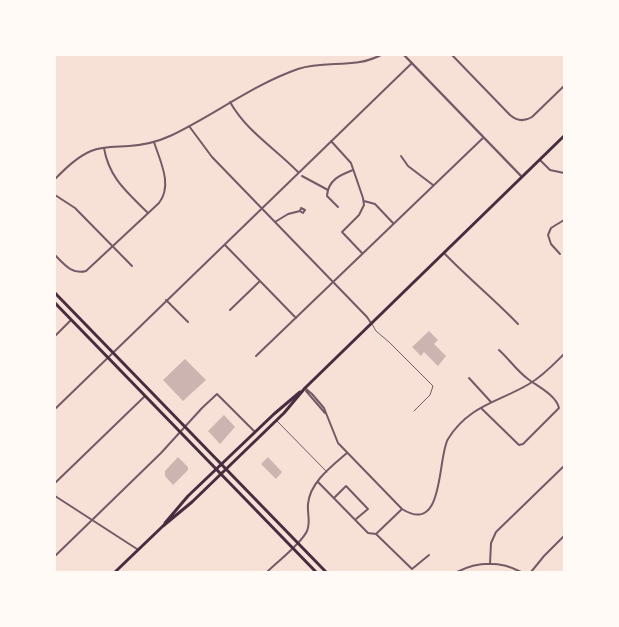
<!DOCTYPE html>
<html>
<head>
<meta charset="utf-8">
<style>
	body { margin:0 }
	#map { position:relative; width:619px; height:627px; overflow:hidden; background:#f7e1d7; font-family:"Source Sans 3",sans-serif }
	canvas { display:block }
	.frame { position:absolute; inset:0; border:56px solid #fffaf5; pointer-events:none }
</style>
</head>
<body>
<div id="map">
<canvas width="619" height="627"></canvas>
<div class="frame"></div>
</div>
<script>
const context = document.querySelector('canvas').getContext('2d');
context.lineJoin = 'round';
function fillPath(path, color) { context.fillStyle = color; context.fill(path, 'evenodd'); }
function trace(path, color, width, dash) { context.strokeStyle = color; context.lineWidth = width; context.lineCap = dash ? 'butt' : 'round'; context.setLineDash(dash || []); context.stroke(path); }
fillPath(new Path2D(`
	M429,331L438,340L434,344L446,356L438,366L424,352L421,356L412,347Z
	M185,359L206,380L183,401L163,380Z
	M224,415L235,427L220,444L208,431Z
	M178,457L188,467V470L173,485L165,476V471Z
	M268,457L282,472L276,479L261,464Z`), '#ccb4b1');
trace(new Path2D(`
	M372,324L376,331L389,342L433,386L430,395L414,411
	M277,421L327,472`), '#755966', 1);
trace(new Path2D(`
	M452,55L510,115C517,121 524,122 532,117L564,86
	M230,102C247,132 275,148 298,172
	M189,126L212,157L367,317L371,323
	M331,141L351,163L363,198L364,205L359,215L342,232L362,253
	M104,148C109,178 127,192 148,213
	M401,156L408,166L433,185
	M540,160L550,170L564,173
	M302,176L328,190
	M55,179C66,168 77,157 91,151C103,146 117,147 129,146C143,145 157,142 170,136C213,116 252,85 298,69C325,60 355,69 381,55
	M55,195L75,208L132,266
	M364,201L375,204L393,223
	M338,207L327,196C328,180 340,175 353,170
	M275,222L288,214L300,211L301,208L305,210L303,213L300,211
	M225,245L296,318
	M444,253C468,278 494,299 518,324
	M560,254L551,244L548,235L551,228L564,220
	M55,255C64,264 72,275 86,271L159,203C173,185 160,161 154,142
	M166,300L188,322
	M230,310L260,281
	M55,336L71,320
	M256,356L483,138
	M469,378L491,402
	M305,388L312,394L324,408L338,443L402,509C445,536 437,458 448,439C469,405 499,402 529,384C543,376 553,365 564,354
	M306,391L325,413
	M481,408L519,445L523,444L559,408C556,395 537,386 528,379C517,371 509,359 499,350
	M55,409L412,63
	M318,482L368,533L376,534
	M55,483L145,396
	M55,496L137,549
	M334,498L346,486L368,509L356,519
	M402,509L376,534L412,569L429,555
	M55,556L161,453L202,408L217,394L255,432
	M490,564L491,543L496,532L564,466
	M267,572C278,561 301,544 307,531C311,522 307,513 308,504C310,482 332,466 347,453
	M457,572C478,561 501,561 521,572
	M531,572L544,556L564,536`), '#755966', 2);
trace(new Path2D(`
	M404,55L522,177`), '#755966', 2.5);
trace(new Path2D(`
	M165,523L188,496L274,414L300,392
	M115,572L163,526L192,502L284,413L305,388L564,136`), '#4a2c40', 3);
trace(new Path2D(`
	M55,293L326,572
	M55,303L316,572`), '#4a2c40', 3);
</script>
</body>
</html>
